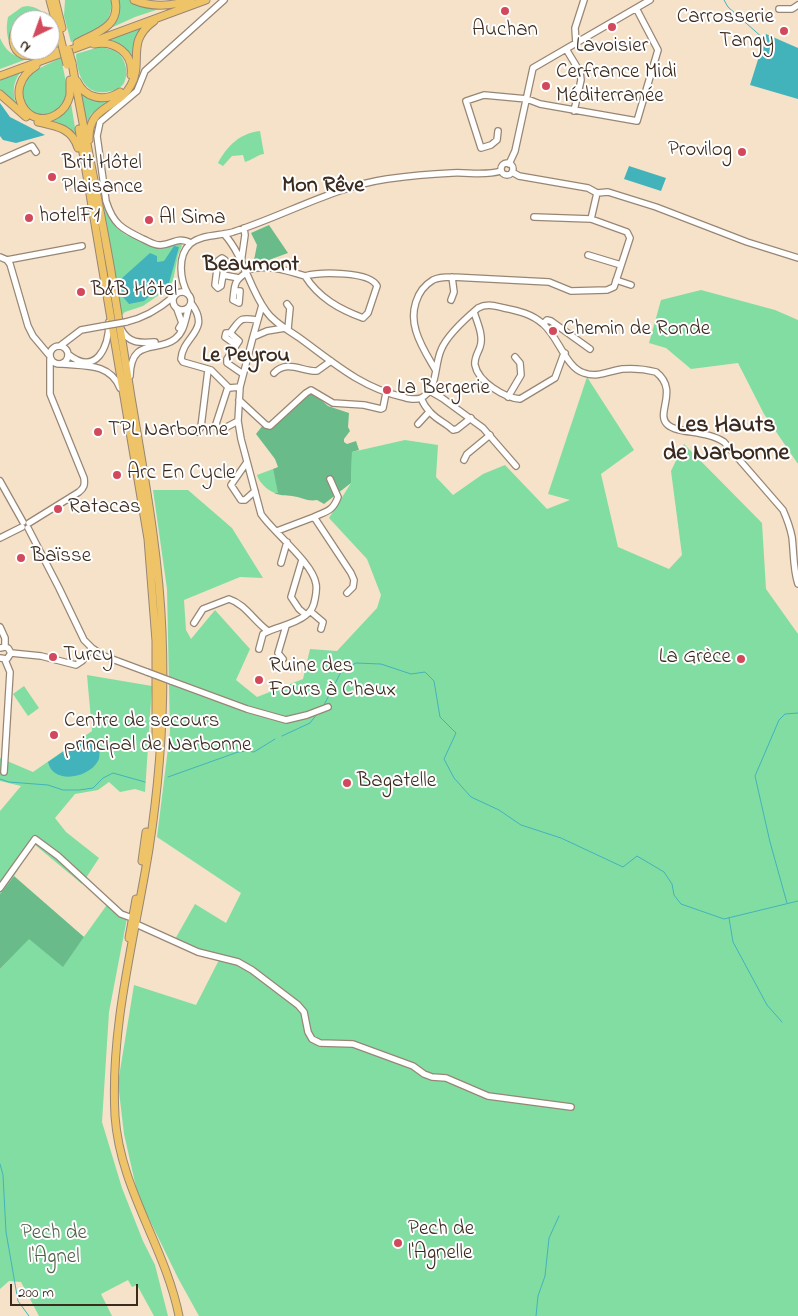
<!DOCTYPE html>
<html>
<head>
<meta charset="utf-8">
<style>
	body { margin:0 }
	#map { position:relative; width:798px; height:1316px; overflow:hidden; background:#f5e2c9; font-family:"Indie Flower",sans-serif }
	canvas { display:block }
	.north { position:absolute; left:10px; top:10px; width:50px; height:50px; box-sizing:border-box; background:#fff; border:1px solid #b1aaa5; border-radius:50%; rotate:222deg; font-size:14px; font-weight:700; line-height:20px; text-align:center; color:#3b2a1e }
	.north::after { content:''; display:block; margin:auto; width:18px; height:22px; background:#d1495b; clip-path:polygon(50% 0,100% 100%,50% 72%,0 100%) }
	.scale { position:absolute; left:10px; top:1284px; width:128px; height:22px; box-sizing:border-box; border:2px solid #3b2a1e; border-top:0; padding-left:6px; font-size:15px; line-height:18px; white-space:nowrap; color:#3b2a1e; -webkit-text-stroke:4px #fff; paint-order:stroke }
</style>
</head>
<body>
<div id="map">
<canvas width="798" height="1316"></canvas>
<div class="north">N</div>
<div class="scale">200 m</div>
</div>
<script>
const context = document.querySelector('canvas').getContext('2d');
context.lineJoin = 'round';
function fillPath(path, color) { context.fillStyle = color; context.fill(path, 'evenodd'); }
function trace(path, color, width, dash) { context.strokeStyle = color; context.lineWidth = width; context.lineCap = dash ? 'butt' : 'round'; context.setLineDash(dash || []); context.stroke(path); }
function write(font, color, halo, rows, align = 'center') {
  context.font = font + ' "Indie Flower",sans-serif'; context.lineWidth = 4; context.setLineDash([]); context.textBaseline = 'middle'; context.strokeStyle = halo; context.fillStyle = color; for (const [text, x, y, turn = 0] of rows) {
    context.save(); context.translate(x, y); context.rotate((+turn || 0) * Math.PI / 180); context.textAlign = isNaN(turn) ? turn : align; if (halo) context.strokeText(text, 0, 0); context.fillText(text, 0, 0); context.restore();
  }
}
fillPath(new Path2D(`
	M65,0H111C114,27 91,34 71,42L64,16Z
	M118,0H131L162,8L135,17L113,27L112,26C118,17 122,11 118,0Z
	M27,6C37,7 43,11 49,20H20V50H42C14,58 3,43 8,17L22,7Z
	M142,25L143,28L134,48L132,61L106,39Z
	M0,38C5,50 13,57 27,59L0,69Z
	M99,47C113,49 123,52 126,68C127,72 126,79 124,83C122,87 116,90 111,91C85,98 77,75 76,54Z
	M61,58C63,70 68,84 66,96C62,123 20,121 22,91C22,87 22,83 25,80C34,69 48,64 61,58Z
	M20,73C12,84 13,93 16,105L0,91V80Z
	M79,89L83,93L114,98L91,114L86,125Z
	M71,103L76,134L68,127L48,122C61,119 64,114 71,103Z
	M260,131L264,154C256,155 253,160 245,162L243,155L232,156L223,166L218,163C227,146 240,133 260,131Z
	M102,199L117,228L126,235L159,248L181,243L182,246L178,255L173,281L166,290L143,306L125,312L122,315Z
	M701,290L775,310L798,320V464L764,414L738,363L691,369L666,348L649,343L661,300Z
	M587,377L634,450L601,474L618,547L669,569L682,555L671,471L684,444L762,523L766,589L798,634V1316H199L178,1278L138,1196L124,1134L118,1083L134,985L196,1005L220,958L174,941L195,904L226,923L241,893L157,837L170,732L167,589L153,490H188L232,528L263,578L240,577L184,600L186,630L191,639L215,610L250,649L236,680L257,697L303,679L310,649L337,651L377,608L381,595L367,559L329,518L351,483L352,452L405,440L438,445L436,477L453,495L483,474L505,465L547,509L570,500L548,494Z
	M273,469L279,494C270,493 259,483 257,475Z
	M87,675L152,686L145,792L135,789L120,792L109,782L98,790L75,794L55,818L66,832L99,858L82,884L34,844L14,876L0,894V811L21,786L0,781V758L33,772L92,731Z
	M24,686L39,708L28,716L13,694Z
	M109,902L128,913L109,1012L102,1122L122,1188L143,1241L155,1265L168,1316H154L137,1285L132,1287L128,1280L101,1294L112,1316H39L21,1282L9,1281L0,1289V969L29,938L63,966Z`), '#82dda3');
fillPath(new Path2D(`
	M269,225L288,253L258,264L254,260L257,245L251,233Z
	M313,393L328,406L349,413L348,427L350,431L344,439V442L347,444L356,441L359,450L352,452L351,483L324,504L317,500C308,502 301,497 292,496C285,495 281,496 274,493H278L273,469L278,467L275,459L256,434L263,425L267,429H271L309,394Z
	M14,876L84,937L63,967L29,939L0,969V894Z`), '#69bc89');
fillPath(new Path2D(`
	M766,34L798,48V99L750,85Z
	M0,103L10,117L45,135L16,143L3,140L0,136Z
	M629,166L666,178L661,191L624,179Z
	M174,246L179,247L169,283L163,290L153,293L144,301L129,304L123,297L121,279L150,253L157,256V262L164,261Z
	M80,740L94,744L100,749C99,753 100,758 98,761C89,778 53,785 48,762Z`), '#43b3bb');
trace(new Path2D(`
	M724,0L728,7L764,39
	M323,707L342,670L356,663L381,664L411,674L425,672L434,681L440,717L456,733L444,759L454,778L471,797L499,810L521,825L561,838L623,867L637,856L664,872L672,884L674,895L681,904L724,919L798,901
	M282,736L310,723L317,714
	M168,777L238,752L247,751L254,752L275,739
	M0,779L9,782L48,785L63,790H79L93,788L103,778L113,773L145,782
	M787,903L770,842L755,776L779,720L785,714L798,713
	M729,918L733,942L767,1005L782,1022
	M0,1164L3,1175L6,1232L18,1301L29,1316
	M536,1316L538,1296L545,1276L549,1238L559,1216`), '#43b3bb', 1);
const minor = new Path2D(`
	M779,9H792L798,5
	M576,44L575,28L584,0
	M566,49L580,72L581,80L574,111
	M498,131L497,140L491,145L481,148L466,101L484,95L527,99L540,104L637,121L658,50L636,8
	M0,160L32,146L36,152
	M501 169a6 6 0 1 1 12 0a6 6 0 1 1-12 0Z
	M509,164L515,151L533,68L650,0
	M512,172L519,176L588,188L597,193L608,192L656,207L747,242L798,258
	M534,217L591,219
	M224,234C244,256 249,288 266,311C274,323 290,331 301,339C334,363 362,388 403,397C408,399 416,400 421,398C438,390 434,366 441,350C447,335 465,319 478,308C487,303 495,306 504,308C519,311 532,314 543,324C558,336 566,368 584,373C598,378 609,371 622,369C634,368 645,369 656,372C680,391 654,414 668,425C678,434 707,430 724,442L783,510C787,519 790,527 792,537C794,553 793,569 798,584
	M191,243C177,236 174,244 161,245C155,246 148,241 143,239C122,229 113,224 106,201L97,136L100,122L137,91L145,71L224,0
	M588,255L621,265
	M0,257L7,260L82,246
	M7,260L10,264L28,326L33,336L49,355
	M241,263L245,235L244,228
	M245,271C264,263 286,270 305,276C319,298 339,309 363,318L368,313L377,286C370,271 320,272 305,276
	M223,275L221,286L218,288L215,285L218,261L222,258L225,260L223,275L239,278
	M616,280L631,285
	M235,291H240L239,303L233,300C235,286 233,281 246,273
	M173 301a9 9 0 1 1 18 0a9 9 0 1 1-18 0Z
	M188,294C180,280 177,256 190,244C202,234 219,236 233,232C286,215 333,187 387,179C408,176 430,174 452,173C468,172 485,176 501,171
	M451,300L454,292L452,277
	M191,303C212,331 183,335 181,359L183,362L211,370L229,388
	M287,304L290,308L288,329
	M177,309L182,323L179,328
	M474,312C477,322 484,336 480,347C478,353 474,358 475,365C478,382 505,398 520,399L555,378L563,356L565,353
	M126,322C144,318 159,309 173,297
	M543,324L547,320L551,321L590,349
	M121,329C129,344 140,343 155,342
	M230,333C241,319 239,317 257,320
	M253,337L262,305
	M236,345L225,337L226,333H230L239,341L227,359V363L243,374
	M50 355a9 9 0 1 1 18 0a9 9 0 1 1-18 0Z
	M60,346L81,330L103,326
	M68,354C96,377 109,347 109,322
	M62,364C85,366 110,363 120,388
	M435,369C428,357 420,345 416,331C410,312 416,290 433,280C439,277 446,277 452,277L549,282L571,291L607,290L614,287L630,238L627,232L591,219L597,193
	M274,373C287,359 303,372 317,371L331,361
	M130,376C131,337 157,353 175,339C185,331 185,319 189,307
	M430,391L442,398L483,428L516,466
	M508,397L521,375L520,363L515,357
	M421,398C423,403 426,408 430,412C437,420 446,423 453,430L457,429L471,418
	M239,400L266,425L270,426L306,393L311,390L333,403L364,405L381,409L383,408L386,393
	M238,421L223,429L218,428L216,424L227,390L229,388L240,387
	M418,424L429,412
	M197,432L201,427L208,370
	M464,460L467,454L490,435
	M247,462L231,485L241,500H245L255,491
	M0,481L23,522
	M314,517C327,511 333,511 338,497L330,479
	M29,523L79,492C84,488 85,485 84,478L50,394V359
	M28,528L59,588L84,640L92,648L104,656L147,672
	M277,531L314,517L351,573L354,580L353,587L347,593
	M0,538L22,527
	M302,560L291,597L299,609L306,615
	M281,563L287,542
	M310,611L323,622L321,629
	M194,623L203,609L229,599C245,604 254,621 268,631
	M0,627L5,638V647
	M0,648L5,647L8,648L11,653
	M259,649L263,634C276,626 292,626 306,615C311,612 314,605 315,599C316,594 317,589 316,584C313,563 273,532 261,514L241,439L238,421L240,387L253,337L267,331L285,328
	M11,653L41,656L76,665L82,661L92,648
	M0,658L7,659L11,653
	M283,659L278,653L286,626
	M171,681L247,709L286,720L307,715L328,707
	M4,772L10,672L5,660
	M0,888L35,839L58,856L121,914L132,918L136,924L198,952L238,962L252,970L298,1005L304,1012L308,1032L312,1039L320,1043L353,1044L413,1066L424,1074L432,1077L446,1078L488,1096L571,1107`);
const major = new Path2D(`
	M50,0L60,37
	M55,0L62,28
	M134,0C153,8 172,6 191,0
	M57,24C20,0 0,45 23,55C34,57 46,53 57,51
	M77,43C95,33 121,27 115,0
	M94,44C114,40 134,53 131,75
	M72,63C84,133 99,201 111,271C118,313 124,355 131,397C144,475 159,553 162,632C165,704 160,778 149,849C135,937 110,1026 115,1116C120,1189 165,1246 179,1316
	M36,66C0,88 28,133 57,114C64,110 68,103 70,95C70,90 70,85 70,80
	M0,76L206,0
	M77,81C85,99 105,102 120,92
	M0,94L26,117
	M38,122C56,126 72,128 78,148
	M79,129L148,539L156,641V737
	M89,140C88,104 118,110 131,85C144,61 125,42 154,21
	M142,861L146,832
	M129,938L136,899`);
trace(minor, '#988674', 8);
trace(major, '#988674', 9);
trace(minor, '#fff', 5.5);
trace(major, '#efc469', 7);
const minorBridge = new Path2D(`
	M103,326L126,322
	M147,672L171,681`);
const majorBridge = new Path2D(`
	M60,37L67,65
	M68,49L72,63`);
trace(minorBridge, '#988674', 8, []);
trace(majorBridge, '#988674', 9, []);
trace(minorBridge, '#fff', 5.5);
trace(majorBridge, '#efc469', 7);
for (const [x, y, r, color] of [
	[505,11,5,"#d1495b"],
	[612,27,5,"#d1495b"],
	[784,31,5,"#d1495b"],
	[546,86,5,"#d1495b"],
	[742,152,5,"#d1495b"],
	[52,177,5,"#d1495b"],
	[29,218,5,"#d1495b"],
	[149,220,5,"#d1495b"],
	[81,292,5,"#d1495b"],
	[553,331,5,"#d1495b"],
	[387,390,5,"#d1495b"],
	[98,432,5,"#d1495b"],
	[117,475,5,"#d1495b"],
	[58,509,5,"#d1495b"],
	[21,558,5,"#d1495b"],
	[53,657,5,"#d1495b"],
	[741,659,5,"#d1495b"],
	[259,680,5,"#d1495b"],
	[54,735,5,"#d1495b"],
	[347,783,5,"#d1495b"],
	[398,1243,5,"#d1495b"]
]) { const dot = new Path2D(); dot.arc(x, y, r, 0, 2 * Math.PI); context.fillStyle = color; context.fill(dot); trace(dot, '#fff', 2); }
write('21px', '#3b2a1e', '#fff', [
	["Carrosserie",774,19,"right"],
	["Tangy",774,43,"right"],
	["Auchan",505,32,"center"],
	["Lavoisier",612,48,"center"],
	["Cerfrance Midi",556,74],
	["Méditerranée",556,98],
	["Provilog",732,152,"right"],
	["Brit Hôtel",62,165],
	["Plaisance",62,189],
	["hotelF1",39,218],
	["Al Sima",159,220],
	["B&B Hôtel",91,292],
	["Chemin de Ronde",563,331],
	["La Bergerie",397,390],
	["TPL Narbonne",108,432],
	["Arc En Cycle",127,475],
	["Ratacas",68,509],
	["Baïsse",31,558],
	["Turcy",63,657],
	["La Grèce",731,659,"right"],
	["Ruine des",269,668],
	["Fours à Chaux",269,692],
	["Centre de secours",64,723],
	["principal de Narbonne",64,747],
	["Bagatelle",357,783],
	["Pech de",408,1231],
	["l'Agnelle",408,1255]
], 'left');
write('21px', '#506046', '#fff', [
	["Pech de",54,1235],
	["l'Agnel",54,1259]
]);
write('bold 22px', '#3b2a1e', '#fff', [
	["Mon Rêve",323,187],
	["Beaumont",251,266],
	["Le Peyrou",246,357]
]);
write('bold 24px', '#3b2a1e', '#fff', [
	["Les Hauts",726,427],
	["de Narbonne",726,455]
]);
</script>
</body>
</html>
